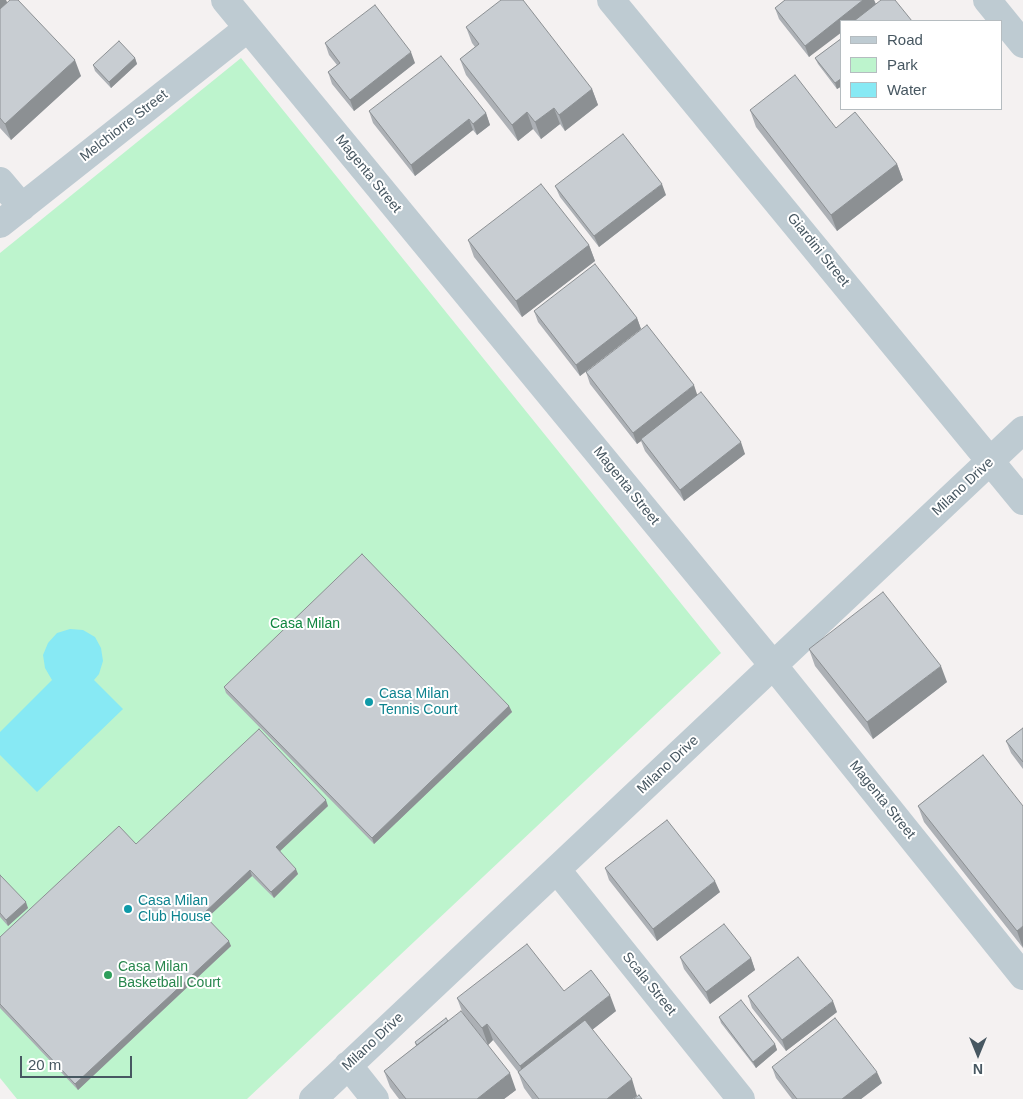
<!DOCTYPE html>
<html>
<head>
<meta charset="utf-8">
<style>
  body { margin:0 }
  #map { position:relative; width:1023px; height:1099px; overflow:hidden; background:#f4f1f1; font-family:Helvetica,sans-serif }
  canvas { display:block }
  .legend { position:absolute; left:840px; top:20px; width:162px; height:90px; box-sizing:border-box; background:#fff; border:1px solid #b5bcc0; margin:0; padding:6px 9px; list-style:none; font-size:15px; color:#475761 }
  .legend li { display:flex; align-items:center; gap:10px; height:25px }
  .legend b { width:25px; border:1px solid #b5bcc0 }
  .north { position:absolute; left:953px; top:1029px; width:50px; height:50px; -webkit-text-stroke:4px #fff; paint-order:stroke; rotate:180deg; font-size:14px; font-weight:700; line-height:20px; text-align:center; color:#475761 }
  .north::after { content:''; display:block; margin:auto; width:18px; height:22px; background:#475761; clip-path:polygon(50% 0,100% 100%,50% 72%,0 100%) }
  .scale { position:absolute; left:20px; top:1056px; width:112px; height:22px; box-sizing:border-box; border:2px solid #475761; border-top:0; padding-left:6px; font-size:15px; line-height:18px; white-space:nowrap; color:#475761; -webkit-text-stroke:4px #fff; paint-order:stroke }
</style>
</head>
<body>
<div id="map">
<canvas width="1023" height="1099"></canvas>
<ul class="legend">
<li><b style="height:6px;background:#becbd2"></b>Road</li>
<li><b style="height:14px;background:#bdf4cd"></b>Park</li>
<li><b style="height:14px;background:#87e9f4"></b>Water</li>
</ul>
<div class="north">N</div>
<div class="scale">20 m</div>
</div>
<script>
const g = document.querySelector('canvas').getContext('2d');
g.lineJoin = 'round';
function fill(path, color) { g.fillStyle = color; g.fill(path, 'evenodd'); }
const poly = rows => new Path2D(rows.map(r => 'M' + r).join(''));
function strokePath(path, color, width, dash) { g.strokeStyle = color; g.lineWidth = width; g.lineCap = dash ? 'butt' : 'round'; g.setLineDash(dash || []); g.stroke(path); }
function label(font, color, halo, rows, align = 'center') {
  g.font = font + ' Helvetica,sans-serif'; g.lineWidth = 4; g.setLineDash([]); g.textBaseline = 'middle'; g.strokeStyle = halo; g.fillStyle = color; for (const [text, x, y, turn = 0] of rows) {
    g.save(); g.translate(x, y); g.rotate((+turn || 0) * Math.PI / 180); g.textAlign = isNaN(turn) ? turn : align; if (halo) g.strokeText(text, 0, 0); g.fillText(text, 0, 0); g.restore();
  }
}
fill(poly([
  [241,58,721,653,247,1099,17,1099,0,1078,0,253]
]), '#bdf4cd');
fill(poly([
  [70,629,83,630,95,637,101,648,103,661,99,674,94,680,123,709,37,792,0,755,0,732,52,680,45,668,43,655,48,643,57,633]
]), '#87e9f4');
strokePath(poly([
  [225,0,773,665,1023,976],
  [611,0,1023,501],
  [987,0,1023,44],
  [0,181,22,207],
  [0,224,248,28],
  [557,870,741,1099],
  [348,1065,375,1099],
  [313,1099,1023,430]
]), '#becbd2', 28);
fill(poly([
  [0,0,6,0,7,3,81,76,11,140,0,128],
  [785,0,874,0,876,4,842,21,809,57,779,19,775,8],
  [466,27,592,89,598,105,565,131,560,124,541,139,533,129,518,141,466,75,460,59,475,47,472,43],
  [842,38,842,86,837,89,818,64,815,58],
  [325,43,415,63,354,111,332,84,328,72,337,65,329,55],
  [135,58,137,64,111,88,95,71,93,65],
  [750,110,836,128,897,164,903,180,837,231,756,127],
  [369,111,486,113,490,125,477,135,473,130,415,176,373,123],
  [555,186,666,195,599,247,560,197],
  [468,240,589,245,595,261,522,317,474,257],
  [534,311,637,318,641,329,580,376,538,322],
  [586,372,698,395,745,454,684,501,645,451,641,441,637,444,590,384],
  [809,649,947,682,873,739,815,666],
  [224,687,509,706,512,712,374,844,226,693],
  [1023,728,1023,769,1011,753,1006,741],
  [983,755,1023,948,924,822,918,806],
  [328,806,280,851,298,874,274,898,252,876,207,918,231,946,78,1090,0,1008,0,937,136,844],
  [605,868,720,892,657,941,609,880],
  [0,875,28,908,8,926,0,917],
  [680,957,751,958,755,970,710,1004,684,969],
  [564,991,616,1011,592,1030,637,1096,633,1099,532,1099,524,1088,518,1072,493,1040,488,1045,463,1014,457,998],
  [748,996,837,1012,786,1051,752,1008],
  [719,1017,775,1044,777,1050,756,1068,721,1023],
  [415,1042,516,1090,504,1099,399,1099,390,1087,384,1071,416,1046],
  [772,1067,882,1083,861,1099,792,1099,776,1078]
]), '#acb0b5');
fill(poly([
  [0,0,6,0,9,7,0,15],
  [863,0,874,0,876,5,855,21,842,21,842,32,809,57,805,46],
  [411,52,415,63,354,111,350,100],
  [135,58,137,64,111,88,109,82],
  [75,60,81,76,11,140,5,124],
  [842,78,842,86,837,89,835,83],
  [592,89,598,105,565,131,559,115],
  [554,108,560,124,541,139,535,122],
  [527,112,533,129,518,141,512,125],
  [486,113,490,125,477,135,473,124],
  [469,119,473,130,415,176,411,165],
  [897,164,903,180,837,231,831,215],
  [662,184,666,195,599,247,594,236],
  [589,245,595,261,522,317,516,301],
  [637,318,641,329,580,376,576,365],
  [694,385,698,397,641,439,641,441,637,444,633,433],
  [741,442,745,454,684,501,680,490],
  [941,666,947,682,873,739,867,722],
  [509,706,512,712,374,844,372,838],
  [326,800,328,806,278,853,276,847],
  [296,869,298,874,274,898,271,892],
  [250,870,252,876,205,920,203,914],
  [715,881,720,892,657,941,653,929],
  [26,902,28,908,8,926,6,920],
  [1023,926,1023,948,1017,931],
  [229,941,231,946,78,1090,75,1084],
  [751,958,755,970,710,1004,706,992],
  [610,995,616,1011,526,1082,520,1066],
  [833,1001,837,1012,786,1051,782,1040],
  [487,1024,493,1040,488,1045,482,1028],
  [775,1044,777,1050,756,1068,753,1062],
  [877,1072,882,1083,861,1099,842,1099],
  [510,1073,516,1090,504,1099,477,1099],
  [632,1079,637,1096,633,1099,607,1099]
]), '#8c9093');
const building = poly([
  [10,0,18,0,75,60,5,124,0,118,0,9,10,0],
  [501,0,523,0,592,89,559,115,554,108,535,122,527,112,512,125,460,59,479,44,466,27,501,0],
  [785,0,863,0,805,46,775,8,785,0],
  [881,0,895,0,912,21,854,21,881,0],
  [375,5,411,52,350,100,328,72,340,63,325,43,375,5],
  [842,38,842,78,835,83,815,58,842,38],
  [119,41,135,58,109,82,93,65,119,41],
  [441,56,486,113,473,124,469,119,411,165,369,111,441,56],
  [795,75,836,128,855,112,897,164,831,215,750,110,795,75],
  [623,134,662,184,594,236,555,186,623,134],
  [541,184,589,245,516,301,468,240,541,184],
  [595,264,637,318,576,365,534,311,595,264],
  [647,325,694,385,633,433,586,372,647,325],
  [701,392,741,442,680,490,641,439,701,392],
  [362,554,509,706,372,838,224,687,362,554],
  [883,592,941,666,867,722,809,649,883,592],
  [1023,728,1023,762,1006,741,1023,728],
  [259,729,326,800,276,847,296,869,271,892,250,870,203,914,229,941,75,1084,0,1004,0,937,119,826,136,844,259,729],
  [983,755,1023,806,1023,926,1017,931,918,806,983,755],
  [667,820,715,881,653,929,605,868,667,820],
  [0,875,26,902,6,920,0,913,0,875],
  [724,924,751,958,706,992,680,957,724,924],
  [527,944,564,991,591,970,610,995,520,1066,487,1024,482,1028,457,998,527,944],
  [798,957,833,1001,782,1040,748,996,798,957],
  [741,1000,775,1044,753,1062,719,1017,741,1000],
  [461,1011,510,1073,477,1099,406,1099,384,1071,461,1011],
  [446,1018,448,1021,417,1045,415,1042,446,1018],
  [835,1018,877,1072,842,1099,797,1099,772,1067,835,1018],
  [585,1020,632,1079,607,1099,539,1099,518,1072,585,1020],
  [639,1095,642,1099,634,1099,639,1095]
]);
fill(building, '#c8cdd2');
strokePath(building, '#8c9093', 1);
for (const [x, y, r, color] of [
  [369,702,5,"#0f9aa8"],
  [128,909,5,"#0f9aa8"],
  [108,975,5,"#2e9e5b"]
]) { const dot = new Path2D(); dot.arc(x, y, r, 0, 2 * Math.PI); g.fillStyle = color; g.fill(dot); strokePath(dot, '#fff', 2); }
label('14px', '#475761', '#fff', [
  ["Melchiorre Street",124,126,-38],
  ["Magenta Street",368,174,51],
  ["Giardini Street",818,250,51],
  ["Magenta Street",626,486,51],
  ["Milano Drive",963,487,-43],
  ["Milano Drive",668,765,-43],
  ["Magenta Street",882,800,51],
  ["Scala Street",649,984,51],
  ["Milano Drive",373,1042,-43]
]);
label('14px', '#0f853e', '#fff', [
  ["Casa Milan",305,624]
]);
label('14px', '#0d838f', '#fff', [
  ["Casa Milan",379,694],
  ["Tennis Court",379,710],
  ["Casa Milan",138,901],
  ["Club House",138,917]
], 'left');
label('14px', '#27864d', '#fff', [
  ["Casa Milan",118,967],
  ["Basketball Court",118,983]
], 'left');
</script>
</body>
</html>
